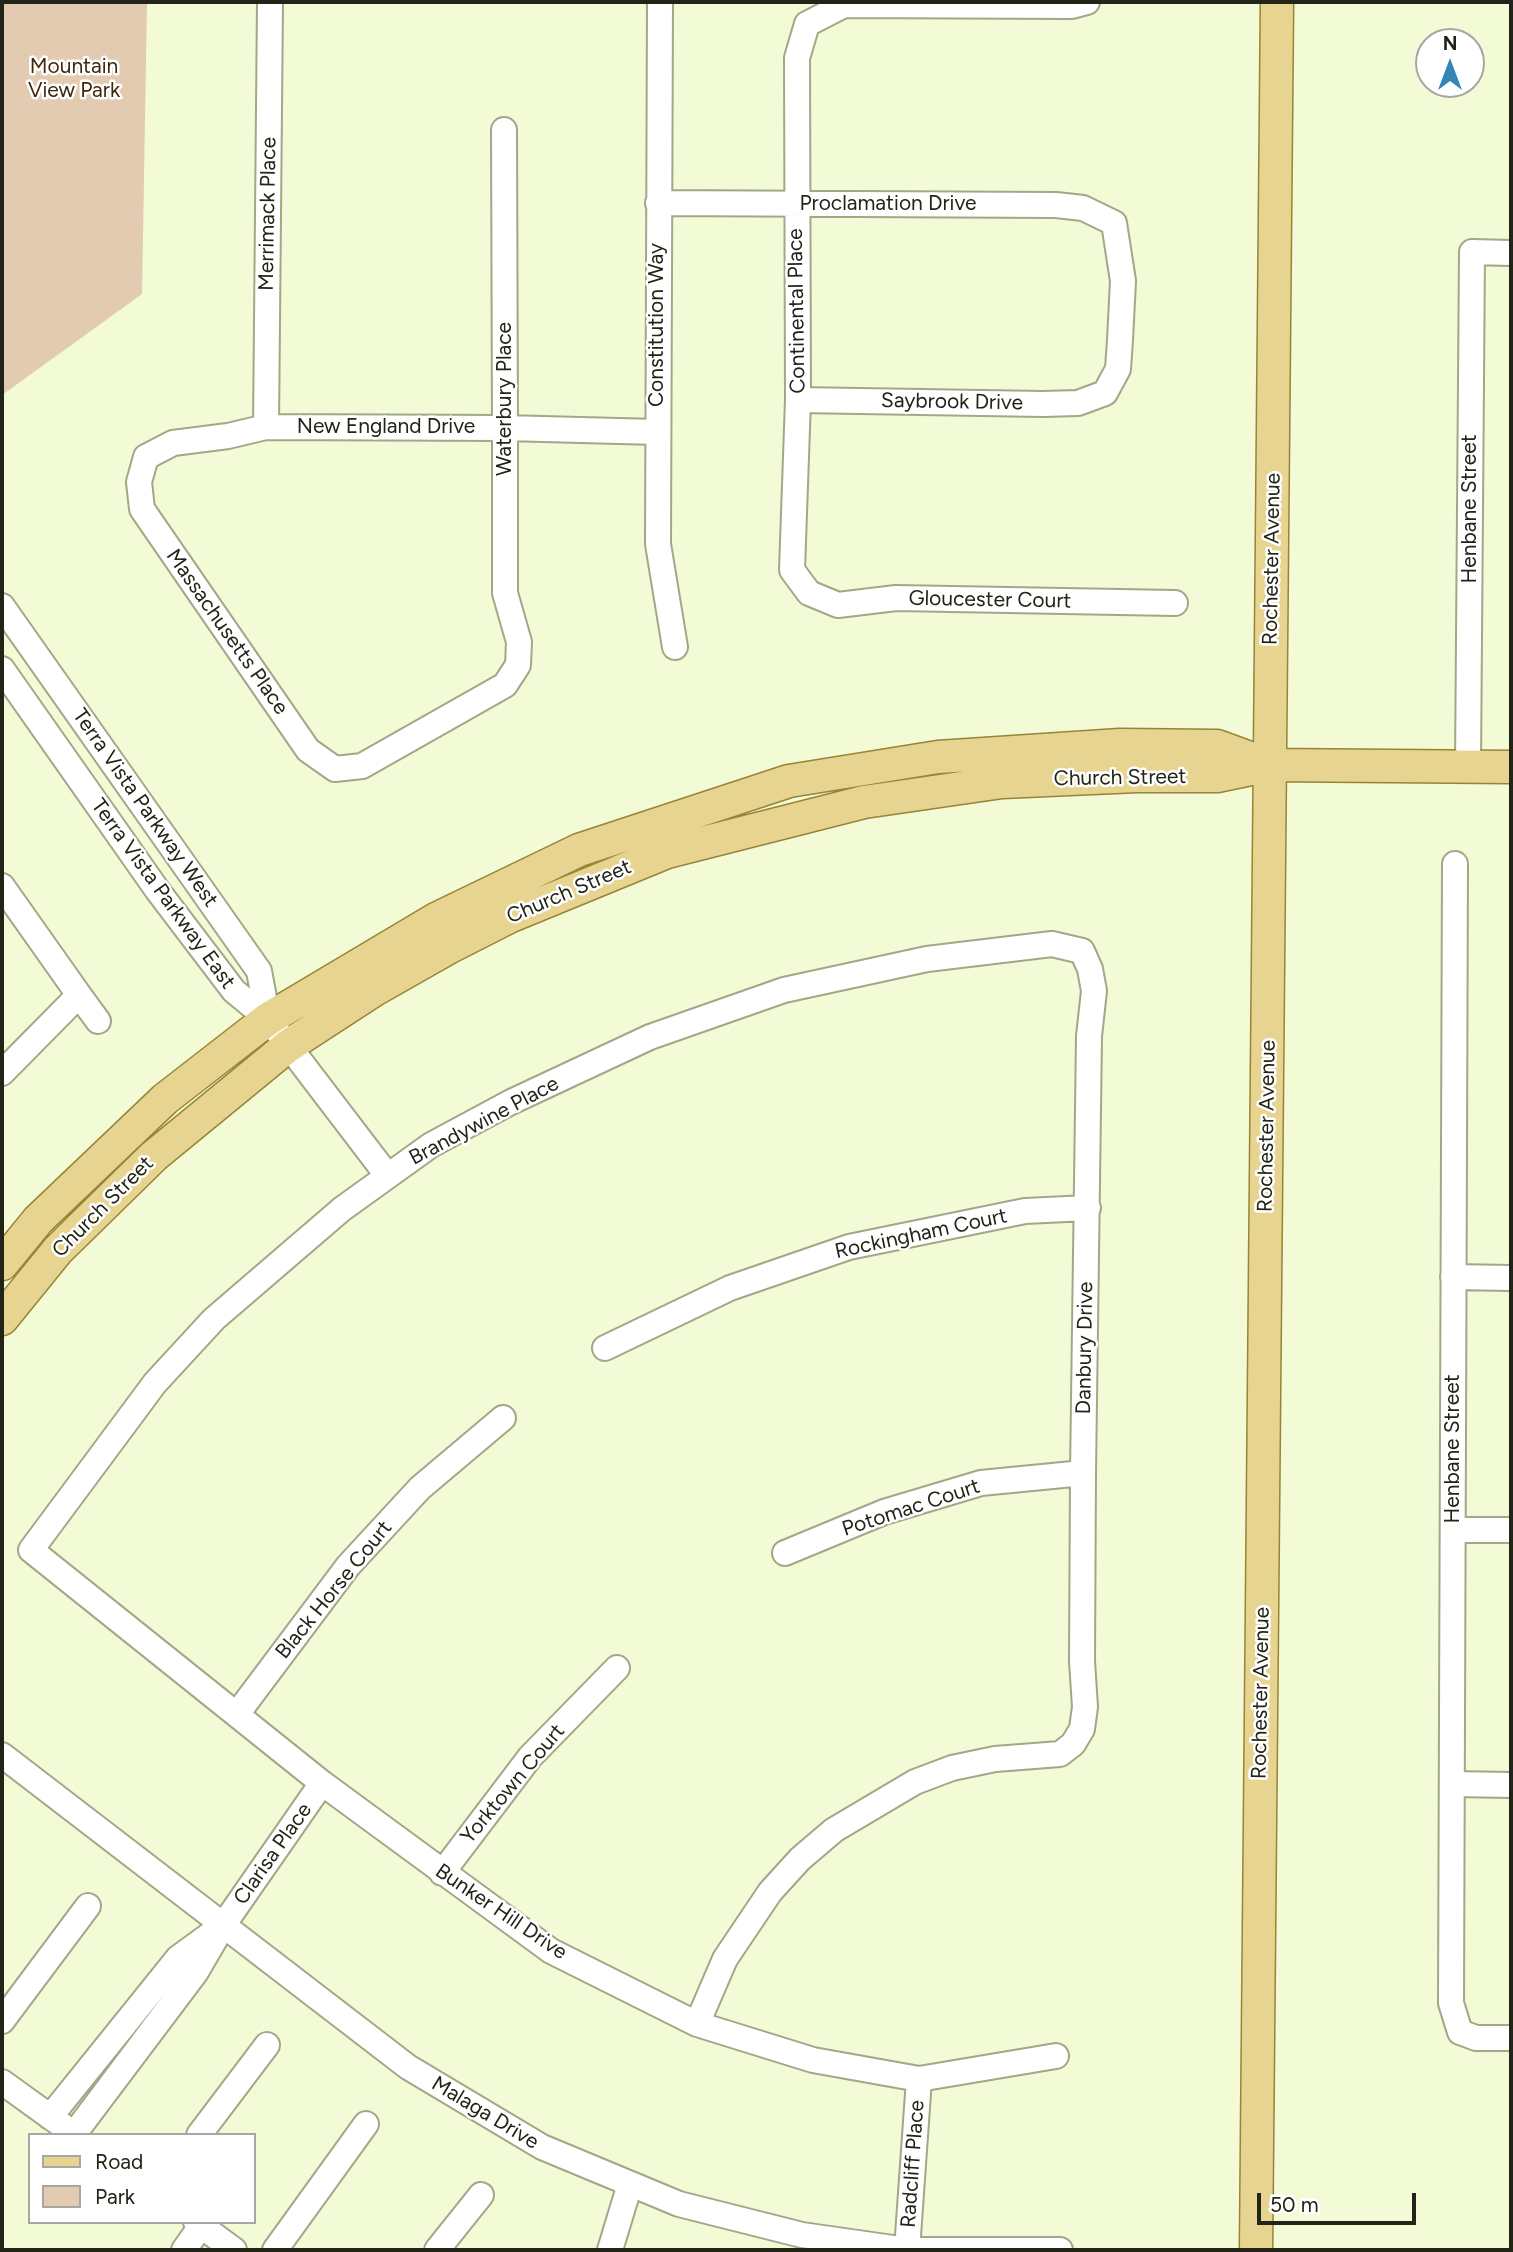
<!DOCTYPE html>
<html>
<head>
<meta charset="utf-8">
<style>
  body { margin:0 }
  #map { position:relative; width:1513px; height:2252px; overflow:hidden; background:#f2fad6; font-family:Figtree,sans-serif }
  canvas { display:block }
  .frame { position:absolute; inset:0; border:4px solid #212417; pointer-events:none }
  .legend { position:absolute; left:28px; top:2133px; width:228px; height:91px; box-sizing:border-box; background:#fff; border:2px solid #a6a7a2; margin:0; padding:9px 12px; list-style:none; font-size:21px; color:#212417 }
  .legend li { display:flex; align-items:center; gap:14px; height:35px }
  .legend b { width:35px; border:2px solid #a6a7a2 }
  .north { position:absolute; left:1415px; top:28px; width:70px; height:70px; box-sizing:border-box; background:#fff; border:2px solid #a6a7a2; border-radius:50%; rotate:0deg; font-size:19px; font-weight:700; line-height:28px; text-align:center; color:#212417 }
  .north::after { content:''; display:block; margin:auto; width:24px; height:32px; background:#3486b7; clip-path:polygon(50% 0,100% 100%,50% 72%,0 100%) }
  .scale { position:absolute; left:1257px; top:2193px; width:159px; height:32px; box-sizing:border-box; border:4px solid #212417; border-top:0; padding-left:9px; font-size:21px; line-height:24px; white-space:nowrap; color:#212417; -webkit-text-stroke:5px #fff; paint-order:stroke }
</style>
</head>
<body>
<div id="map">
<canvas width="1513" height="2252"></canvas>
<div class="frame"></div>
<ul class="legend">
<li><b style="height:9px;background:#e7d491"></b>Road</li>
<li><b style="height:19px;background:#e2cbb1"></b>Park</li>
</ul>
<div class="north">N</div>
<div class="scale">50 m</div>
</div>
<script>
const g = document.querySelector('canvas').getContext('2d');
g.lineJoin = 'round';
function fill(path, color) { g.fillStyle = color; g.fill(path, 'evenodd'); }
const poly = rows => new Path2D(rows.map(r => 'M' + r).join(''));
function strokePath(path, color, width, dash) { g.strokeStyle = color; g.lineWidth = width; g.lineCap = dash ? 'butt' : 'round'; g.setLineDash(dash || []); g.stroke(path); }
function label(font, color, halo, rows, align = 'center') {
  g.font = font + ' Figtree,sans-serif'; g.lineWidth = 5; g.setLineDash([]); g.textBaseline = 'middle'; g.strokeStyle = halo; g.fillStyle = color; for (const [text, x, y, turn = 0] of rows) {
    g.save(); g.translate(x, y); g.rotate((+turn || 0) * Math.PI / 180); g.textAlign = isNaN(turn) ? turn : align; if (halo) g.strokeText(text, 0, 0); g.fillText(text, 0, 0); g.restore();
  }
}
fill(poly([
  [2,2,147,2,142,294,2,395]
]), '#e2cbb1');
const minor = poly([
  [660,2,658,544,675,647],
  [1087,2,1072,6,844,5,807,24,797,58,798,400,792,570,809,593,838,605,896,598,1175,603],
  [504,130,505,428,505,593,519,642,518,665,505,685,362,766,335,769,308,750,142,509,139,482,146,457,173,443,228,436,266,427,505,428,657,432],
  [658,203,1056,205,1083,208,1114,223,1123,281,1120,340,1118,369,1105,393,1078,403,1043,404,798,400],
  [266,427,270,2],
  [2,606,259,971,268,1019],
  [2,669,158,891,234,991,268,1019,387,1175],
  [1468,767,1472,252,1511,253],
  [1455,864,1451,2003,1460,2032,1476,2038,1511,2038],
  [2,886,79,995,2,1073],
  [79,995,98,1021],
  [1453,1277,1511,1278],
  [605,1348,730,1288,849,1247,1025,1211,1088,1208],
  [1453,1530,1511,1530],
  [785,1553,884,1512,981,1483,1083,1473],
  [237,1714,348,1566,420,1488,503,1418],
  [2,1755,408,2067,542,2147,679,2204,802,2235,907,2250,1060,2250],
  [1452,1784,1511,1785],
  [442,1873,530,1757,617,1668],
  [2,2021,88,1906],
  [697,2024,725,1959,770,1892,800,1859,834,1830,915,1782,952,1768,995,1759,1060,1754,1073,1744,1082,1729,1085,1707,1082,1661,1083,1473,1089,1036,1094,991,1090,969,1082,951,1052,944,927,959,784,990,650,1037,511,1102,431,1145,342,1209,214,1319,155,1383,31,1550,322,1783,551,1951,697,2024,813,2060,919,2079,1056,2056],
  [2,2082,63,2126],
  [50,2117,178,1958,215,1931],
  [74,2134,196,1972,224,1924,322,1783],
  [199,2135,267,2045],
  [196,2222,234,2250],
  [184,2250,201,2226],
  [275,2250,366,2124],
  [437,2250,481,2195],
  [610,2250,630,2184],
  [907,2250,919,2079]
]);
const major = poly([
  [2,1264,38,1220,165,1099,268,1019,436,919,579,850,789,781,938,757,1120,745,1217,746,1269,765],
  [2,1319,58,1250,154,1156,288,1046,374,990,448,948,511,916,667,852,864,802,1002,782,1137,776,1217,776,1270,765,1511,767],
  [1256,2250,1277,2]
]);
strokePath(minor, '#a1a887', 28);
strokePath(major, '#978436', 35);
strokePath(minor, '#fff', 24);
strokePath(major, '#e7d491', 32);
label('21px', '#40280a', '#fff', [
  ["Mountain",74,67],
  ["View Park",74,91]
]);
label('21px', '#212417', '#fff', [
  ["Proclamation Drive",888,204],
  ["Merrimack Place",268,214,-89],
  ["Continental Place",797,311,-91],
  ["Constitution Way",657,325,-90],
  ["Waterbury Place",505,399,-90],
  ["Saybrook Drive",952,402,1],
  ["New England Drive",386,427],
  ["Henbane Street",1470,509,-90],
  ["Rochester Avenue",1272,559,-89],
  ["Gloucester Court",990,600,1],
  ["Massachusetts Place",227,632,55],
  ["Church Street",1120,778,-1],
  ["Terra Vista Parkway West",145,808,55],
  ["Church Street",569,892,-23],
  ["Terra Vista Parkway East",163,894,54],
  ["Brandywine Place",484,1121,-28],
  ["Rochester Avenue",1267,1126,-89],
  ["Church Street",103,1207,-45],
  ["Rockingham Court",921,1234,-12],
  ["Danbury Drive",1085,1348,-89],
  ["Henbane Street",1453,1449,-90],
  ["Potomac Court",911,1508,-18],
  ["Black Horse Court",334,1590,-51],
  ["Rochester Avenue",1261,1693,-89],
  ["Yorktown Court",513,1784,-50],
  ["Clarisa Place",273,1854,-55],
  ["Bunker Hill Drive",501,1912,34],
  ["Malaga Drive",485,2113,31],
  ["Radcliff Place",913,2164,-86]
]);
</script>
</body>
</html>
